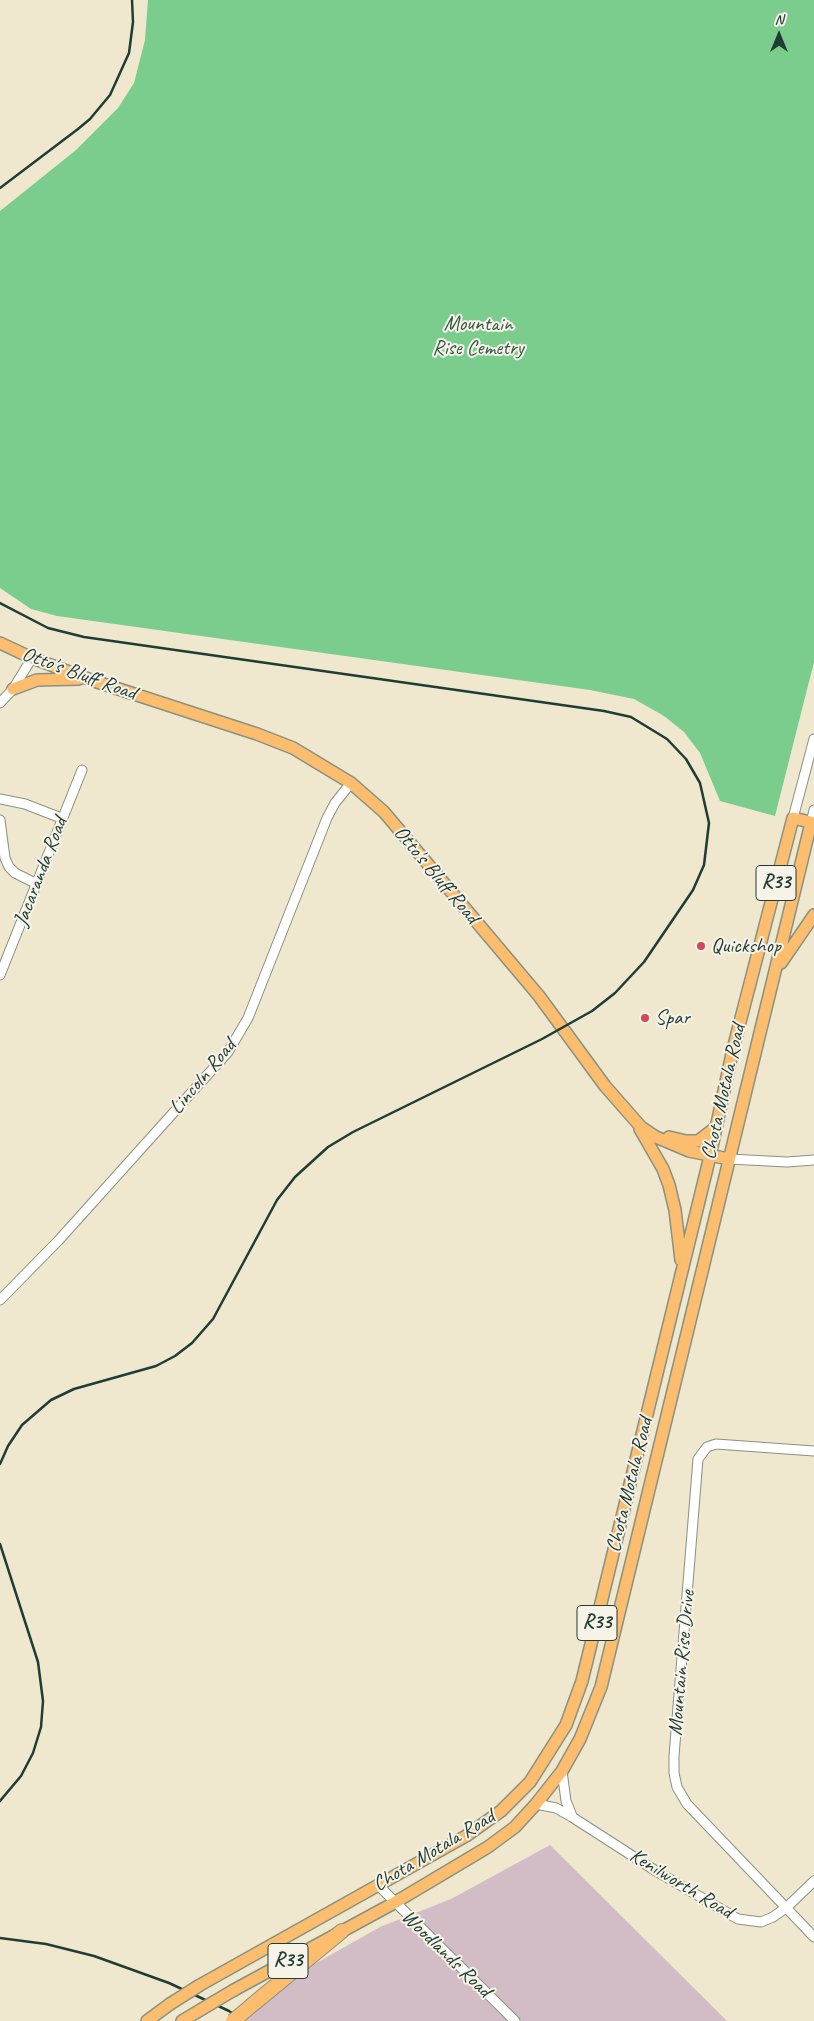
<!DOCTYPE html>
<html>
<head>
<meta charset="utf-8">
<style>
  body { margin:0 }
  #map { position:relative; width:814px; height:2021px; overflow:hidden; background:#efe8cf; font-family:Caveat,sans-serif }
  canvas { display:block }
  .north { position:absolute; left:754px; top:10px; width:50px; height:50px; -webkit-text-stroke:4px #f7f3e8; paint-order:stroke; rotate:0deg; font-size:14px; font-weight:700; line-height:20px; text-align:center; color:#1f3d34 }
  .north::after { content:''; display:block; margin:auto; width:18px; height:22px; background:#1f3d34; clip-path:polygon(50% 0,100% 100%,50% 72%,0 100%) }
</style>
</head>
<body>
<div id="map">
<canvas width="814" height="2021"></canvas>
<div class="north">N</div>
</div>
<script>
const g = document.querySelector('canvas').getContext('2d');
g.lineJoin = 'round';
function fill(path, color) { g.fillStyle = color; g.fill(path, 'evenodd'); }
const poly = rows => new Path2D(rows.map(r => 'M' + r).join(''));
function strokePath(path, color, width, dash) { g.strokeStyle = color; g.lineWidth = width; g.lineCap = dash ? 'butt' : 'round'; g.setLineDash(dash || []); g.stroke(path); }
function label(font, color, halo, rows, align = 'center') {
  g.font = font + ' Caveat,sans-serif'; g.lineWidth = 4; g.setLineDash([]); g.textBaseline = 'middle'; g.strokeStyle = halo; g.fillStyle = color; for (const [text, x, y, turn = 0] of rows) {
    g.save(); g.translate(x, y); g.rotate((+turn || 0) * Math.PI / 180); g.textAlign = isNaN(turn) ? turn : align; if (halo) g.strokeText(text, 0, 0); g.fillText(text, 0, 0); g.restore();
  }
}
fill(poly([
  [550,1845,727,2021,245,2021,302,1971,380,1927,451,1899]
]), '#d2bdc6');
fill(poly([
  [148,0,814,0,814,662,775,816,720,801,700,753,684,732,664,716,634,699,590,690,57,616,31,609,0,588,0,211,76,150,118,108,134,83,145,40]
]), '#7bcd8e');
const minor = poly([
  [0,703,13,689,32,658],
  [0,799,25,804,61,818],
  [793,818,814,739],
  [0,820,5,858,9,867,15,873,37,884],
  [811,823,814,810],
  [0,975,82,770],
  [729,1159,787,1162,814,1160],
  [0,1300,58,1241,228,1052,248,1018,327,818,335,803,351,783],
  [814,1451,716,1444,707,1447,698,1459,674,1756,674,1773,677,1787,687,1804,814,1937],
  [562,1771,566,1801,572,1816],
  [536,1804,556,1808,572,1817,656,1871,738,1919,761,1922,773,1917,787,1907,814,1881],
  [379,1886,515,2021]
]);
const major = poly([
  [0,643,32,658,91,680,257,734,293,748,351,783,384,812,539,996,605,1086,641,1127,656,1137,689,1151,729,1159],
  [13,689,37,680,79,679],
  [781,963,814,915],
  [640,1129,663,1169,669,1185,675,1210,681,1260],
  [669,1137,686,1141,698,1141,715,1128],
  [200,1985,466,1836,501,1811,530,1782,566,1725,582,1681,710,1156,733,1049,793,818,814,823],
  [234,1990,394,1903,488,1847,515,1827,536,1804,562,1771,580,1739,601,1687,811,823],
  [147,2021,170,2004],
  [182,2021,202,2009]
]);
const highway = poly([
  [252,2005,342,1931]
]);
strokePath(minor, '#879282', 11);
strokePath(major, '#879282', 14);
strokePath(highway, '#879282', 16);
strokePath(minor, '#fff', 9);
strokePath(major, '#fcbd6f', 11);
strokePath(highway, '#fcbd6f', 14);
strokePath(poly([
  [0,188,78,129,90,119,110,95,129,53,133,22,132,0],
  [0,603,48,628,84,637,604,711,631,717,667,739,686,759,700,783,709,823,704,865,693,890,644,962,615,993,592,1011,542,1039,353,1132,328,1147,295,1177,277,1200,213,1319,192,1343,175,1356,156,1366,74,1389,51,1400,22,1425,8,1446,0,1464],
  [0,1544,38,1662,43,1701,41,1727,33,1753,21,1776,0,1801],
  [0,1938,46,1944,94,1956,169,1983,229,2011,244,2021]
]), '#1f3d34', 2.5);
const majorBridge = poly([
  [170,2004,200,1985],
  [202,2009,234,1990]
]);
const highwayBridge = poly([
  [233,2021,252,2005]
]);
strokePath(majorBridge, '#879282', 14, []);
strokePath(highwayBridge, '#879282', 16, []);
strokePath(majorBridge, '#fcbd6f', 11);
strokePath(highwayBridge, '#fcbd6f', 14);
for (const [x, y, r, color] of [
  [701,946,5,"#d1495b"],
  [645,1018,5,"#d1495b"]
]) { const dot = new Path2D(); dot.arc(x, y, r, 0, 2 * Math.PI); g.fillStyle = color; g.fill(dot); strokePath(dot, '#f7f3e8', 2); }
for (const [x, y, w] of [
  [776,883,40],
  [597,1623,40],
  [288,1961,40]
]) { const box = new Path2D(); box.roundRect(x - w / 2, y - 17.5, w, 35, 4); g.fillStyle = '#f7f3e8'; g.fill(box); strokePath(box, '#1f3d34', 1); }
label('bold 20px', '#1f3d34', null, [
  ["R33",776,883],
  ["R33",597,1623],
  ["R33",288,1961]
]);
label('21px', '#315a46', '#f7f3e8', [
  ["Mountain",478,324],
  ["Rise Cemetry",478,348]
]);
label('21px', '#1f3d34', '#f7f3e8', [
  ["Otto's Bluff Road",79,674,20],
  ["Jacaranda Road",41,872,-69],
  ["Otto's Bluff Road",436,875,50],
  ["Lincoln Road",203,1077,-50],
  ["Chota Motala Road",724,1092,-77],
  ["Chota Motala Road",630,1485,-76],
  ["Mountain Rise Drive",682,1663,-85],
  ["Chota Motala Road",434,1851,-31],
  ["Kenilworth Road",681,1884,31],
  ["Woodlands Road",446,1954,44]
]);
label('21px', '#1f3d34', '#f7f3e8', [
  ["Quickshop",711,946],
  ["Spar",655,1018]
], 'left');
</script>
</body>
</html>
